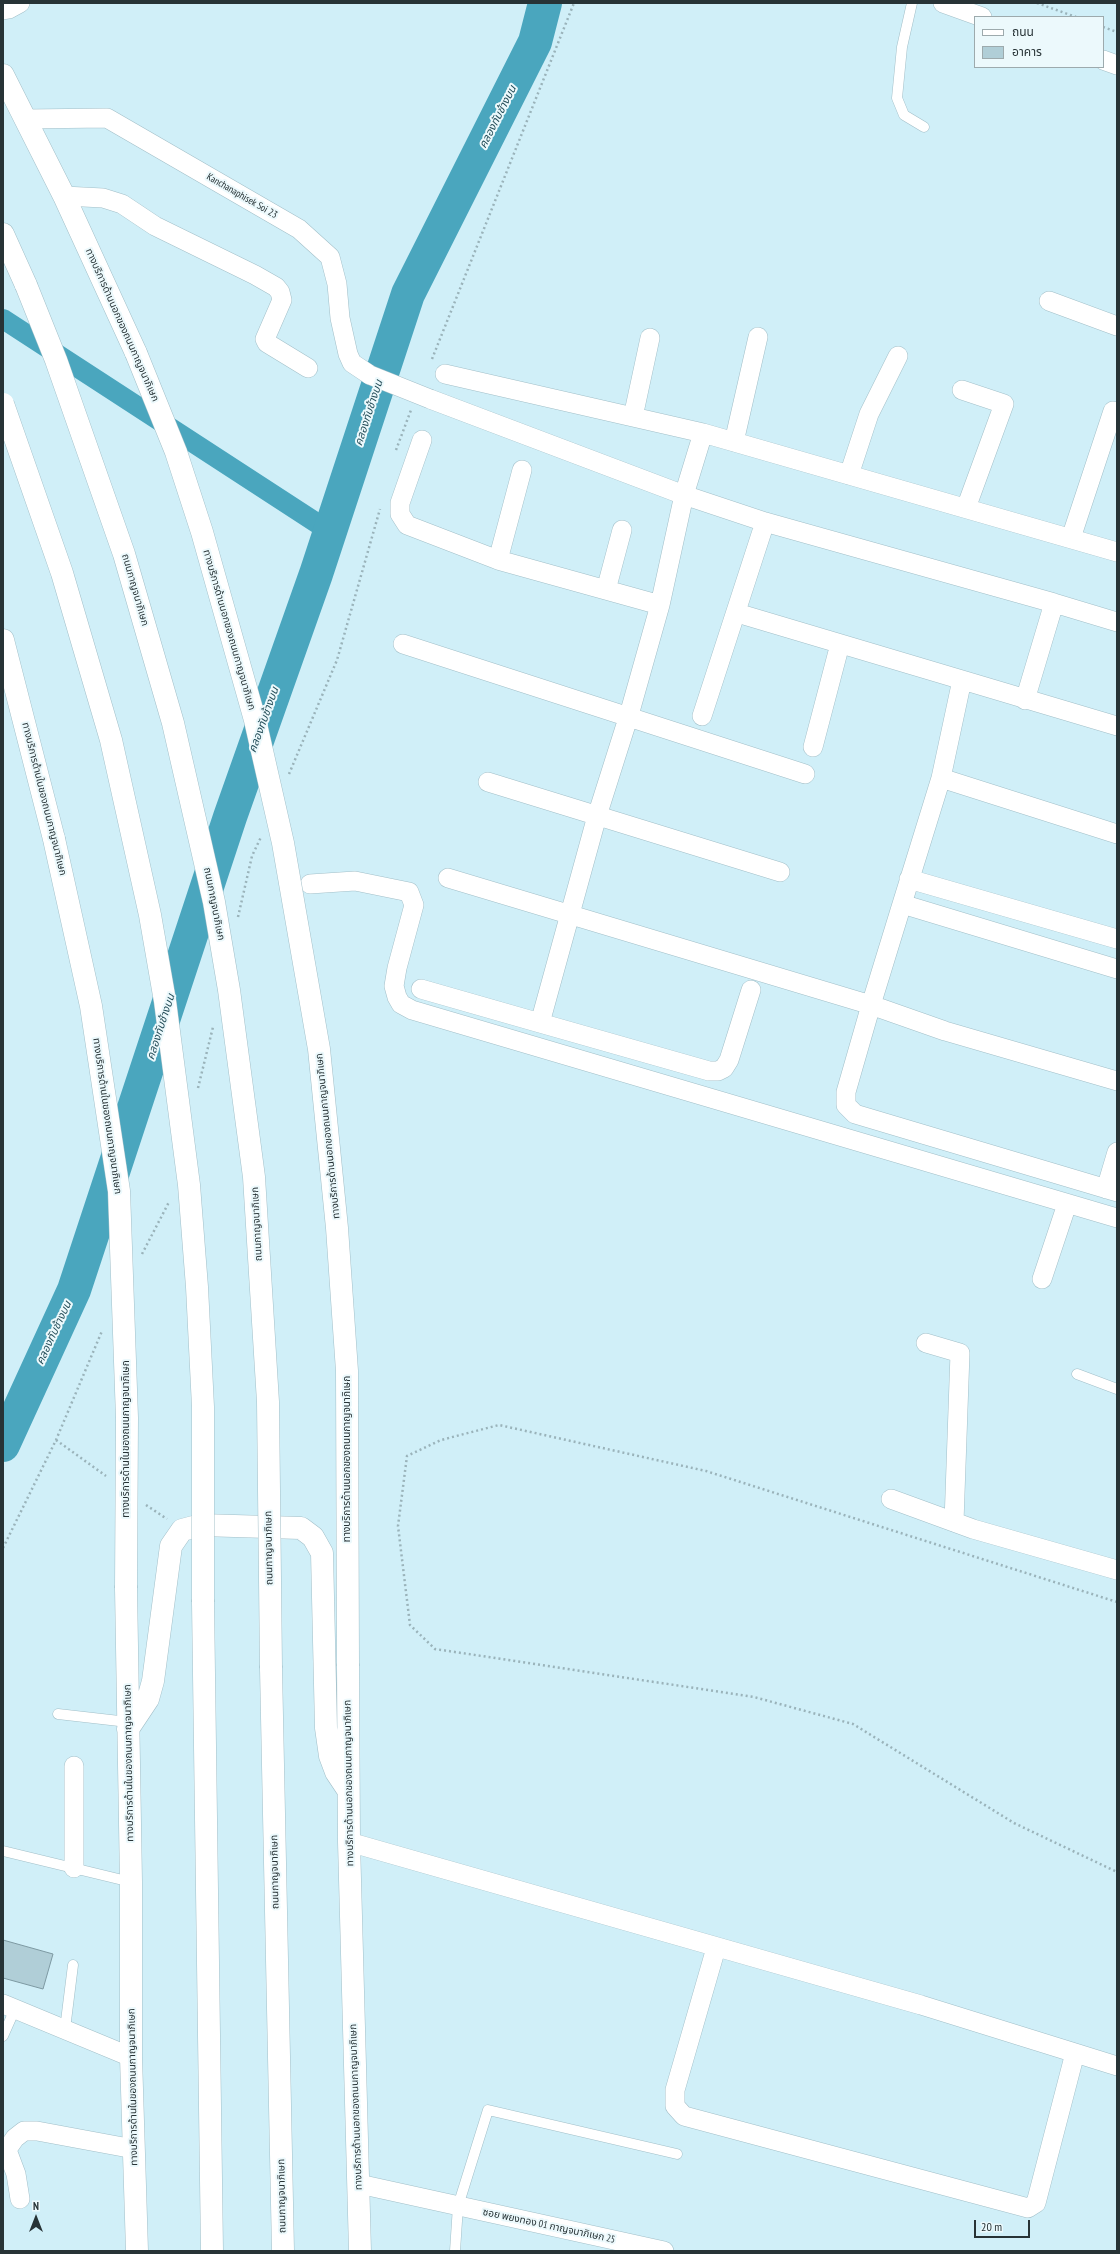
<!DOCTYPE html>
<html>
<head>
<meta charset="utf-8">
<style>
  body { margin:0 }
  #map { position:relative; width:1120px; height:2254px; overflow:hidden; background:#d0eff8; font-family:"PT Sans Narrow","Noto Sans Thai",sans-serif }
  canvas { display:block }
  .frame { position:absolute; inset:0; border:4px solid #273336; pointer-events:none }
  .legend { position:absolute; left:974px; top:16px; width:130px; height:52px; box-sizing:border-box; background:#ecf9fc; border:1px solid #9daaad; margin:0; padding:5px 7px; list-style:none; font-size:12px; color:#273336 }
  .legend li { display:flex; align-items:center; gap:8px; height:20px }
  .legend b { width:20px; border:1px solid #9daaad }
  .north { position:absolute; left:16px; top:2198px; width:40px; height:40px; -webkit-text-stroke:3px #ecf9fc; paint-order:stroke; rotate:0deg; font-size:11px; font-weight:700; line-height:16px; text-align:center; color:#273336 }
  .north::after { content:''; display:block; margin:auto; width:14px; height:18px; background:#273336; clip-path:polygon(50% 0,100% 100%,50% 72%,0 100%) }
  .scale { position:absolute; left:974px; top:2220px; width:56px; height:18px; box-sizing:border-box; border:2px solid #273336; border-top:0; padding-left:5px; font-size:12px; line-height:14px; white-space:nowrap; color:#273336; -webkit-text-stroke:3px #ecf9fc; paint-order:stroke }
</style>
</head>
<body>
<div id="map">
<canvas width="1120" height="2254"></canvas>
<div class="frame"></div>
<ul class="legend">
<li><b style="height:5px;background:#fff"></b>ถนน</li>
<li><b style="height:11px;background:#b0ced7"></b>อาคาร</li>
</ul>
<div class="north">N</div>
<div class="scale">20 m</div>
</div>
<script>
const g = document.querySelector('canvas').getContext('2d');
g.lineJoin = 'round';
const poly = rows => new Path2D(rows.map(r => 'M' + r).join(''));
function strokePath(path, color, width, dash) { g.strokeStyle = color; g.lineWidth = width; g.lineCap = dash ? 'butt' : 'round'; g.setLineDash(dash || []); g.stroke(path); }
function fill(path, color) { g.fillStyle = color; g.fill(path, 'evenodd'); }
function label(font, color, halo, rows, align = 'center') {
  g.font = font + ' "PT Sans Narrow","Noto Sans Thai",sans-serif'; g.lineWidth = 4; g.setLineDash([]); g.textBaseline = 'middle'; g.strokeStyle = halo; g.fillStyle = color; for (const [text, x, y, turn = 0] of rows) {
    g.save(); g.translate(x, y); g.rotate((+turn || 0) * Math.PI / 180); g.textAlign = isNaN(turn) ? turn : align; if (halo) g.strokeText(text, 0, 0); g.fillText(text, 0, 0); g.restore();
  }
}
strokePath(poly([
  [3,319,329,531]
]), '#4aa6be', 20);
strokePath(poly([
  [3,1445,74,1290,230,817,316,574,408,294,535,42,545,3]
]), '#4aa6be', 34);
const building = poly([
  [3,1940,53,1954,43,1989,3,1978,3,1940]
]);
fill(building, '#b0ced7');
strokePath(building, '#7d99a2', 1);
const service = poly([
  [912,3,902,47,897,98,904,115,924,127],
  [1077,1374,1117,1389],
  [58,1714,128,1722],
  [3,1851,131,1882],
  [65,2029,73,1965],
  [3,2036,15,2009],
  [455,2251,458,2206,488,2110,677,2154]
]);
const minor = poly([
  [943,3,982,17],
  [3,10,9,9,20,3],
  [1103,60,1117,65],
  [26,119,107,118,299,229,330,257,337,284,340,318,348,354,352,363,370,375],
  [64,196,103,198,122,204,155,226,255,275,276,287,280,292,282,300,265,339,267,343,308,368],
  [1049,301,1117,326],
  [445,374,703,433,1117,552],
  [962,390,1004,404,966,508],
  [430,399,684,495,765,522,1054,603,1025,700],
  [633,417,650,338],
  [422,440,400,503,400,514,407,525,498,560,660,605],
  [734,442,758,337],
  [849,475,869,414,898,356],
  [1071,538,1113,411],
  [498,560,522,470],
  [606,590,622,530],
  [1054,603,1117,622],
  [737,613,1117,726],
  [403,644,805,774],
  [702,716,765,522],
  [813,747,840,644],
  [941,778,1117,834],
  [488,782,780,872],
  [448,878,871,1005,902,904,1117,969],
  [909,879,1117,939],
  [310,884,355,881,409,892,414,905,397,968,394,986,397,997,401,1004,412,1010,1117,1218],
  [902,904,941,778,962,680],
  [421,989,540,1023,597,816,629,715,660,605,684,495,703,433],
  [540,1023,709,1071,718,1071,724,1068,729,1060,751,990],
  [1117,1081,945,1031,871,1005,846,1092,846,1105,855,1114,1117,1192],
  [1106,1189,1117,1152],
  [1042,1279,1067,1204],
  [926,1343,960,1353,954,1522],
  [891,1499,973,1529,1117,1570],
  [74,1766,74,1868],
  [349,1842,921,2005,1117,2066],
  [716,1948,675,2090,675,2106,684,2116,1028,2208,1036,2203,1075,2053],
  [3,2004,131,2057],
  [7,2150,16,2174,20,2199],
  [3,2155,15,2138,24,2131,37,2131,134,2149],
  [359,2184,664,2251]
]);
const secondary = poly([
  [3,75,64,196,136,353],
  [3,640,54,839],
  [126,1588,131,1882,131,2057,137,2251],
  [348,1666,349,1842,360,2251],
  [128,1729,148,1699,153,1681,171,1546,182,1530,201,1525,301,1528,313,1537,322,1553,326,1728,330,1756,336,1772,348,1790]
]);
const motorway = poly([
  [3,234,26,285],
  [203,1602,212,2251],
  [271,1668,283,2251]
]);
strokePath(service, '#a2bfc8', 11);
strokePath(minor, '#a2bfc8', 20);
strokePath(secondary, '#a2bfc8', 23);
strokePath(motorway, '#a2bfc8', 23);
strokePath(poly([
  [1037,3,1076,17],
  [1103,27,1117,32],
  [432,359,574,3],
  [396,450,411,410],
  [289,774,337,660,380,509],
  [238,917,252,856,261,837],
  [198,1088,213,1027],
  [142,1254,169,1202],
  [56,1440,106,1476],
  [146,1505,167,1519],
  [3,1548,56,1440,102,1331],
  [1117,1602,706,1471,499,1425,441,1440,407,1456,398,1526,410,1625,435,1649,754,1697,853,1724,1014,1823,1117,1872]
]), '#9ab3ba', 2.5, [2, 3]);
strokePath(service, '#fff', 10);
strokePath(minor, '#fff', 19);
strokePath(secondary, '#fff', 22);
strokePath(motorway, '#fff', 22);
const minorBridge = poly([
  [370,375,430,399]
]);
const secondaryBridge = poly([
  [136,353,176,452,202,532,255,720,283,843,319,1049,337,1228,347,1371,348,1666],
  [54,839,91,1006,119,1191,127,1418,126,1588]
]);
const motorwayBridge = poly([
  [26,285,56,360,124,554,173,723,214,902,229,990,254,1177,268,1402,271,1668],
  [3,404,62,573,111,740,150,915,165,1001,189,1185,197,1287,203,1407,203,1602]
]);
strokePath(minorBridge, '#a2bfc8', 20, []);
strokePath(secondaryBridge, '#a2bfc8', 23, []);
strokePath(motorwayBridge, '#a2bfc8', 23, []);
strokePath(minorBridge, '#fff', 19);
strokePath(secondaryBridge, '#fff', 22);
strokePath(motorwayBridge, '#fff', 22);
label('10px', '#273336', '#ecf9fc', [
  ["Kanchanaphisek Soi 23",242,196,30],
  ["ทางบริการด้านนอกของถนนกาญจนาภิเษก",122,325,66],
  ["ถนนกาญจนาภิเษก",135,590,74],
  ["ทางบริการด้านนอกของถนนกาญจนาภิเษก",229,630,74],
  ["ทางบริการด้านในของถนนกาญจนาภิเษก",44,799,76],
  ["ถนนกาญจนาภิเษก",214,904,79],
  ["ทางบริการด้านในของถนนกาญจนาภิเษก",107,1116,82],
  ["ทางบริการด้านนอกของถนนกาญจนาภิเษก",328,1136,-96],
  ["ถนนกาญจนาภิเษก",257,1224,-93],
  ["ทางบริการด้านในของถนนกาญจนาภิเษก",126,1439,-90],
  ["ทางบริการด้านนอกของถนนกาญจนาภิเษก",347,1459,-90],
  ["ถนนกาญจนาภิเษก",269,1548,-91],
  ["ทางบริการด้านในของถนนกาญจนาภิเษก",129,1763,-91],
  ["ทางบริการด้านนอกของถนนกาญจนาภิเษก",349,1783,-91],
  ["ถนนกาญจนาภิเษก",275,1872,-91],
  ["ทางบริการด้านในของถนนกาญจนาภิเษก",133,2087,-91],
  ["ทางบริการด้านนอกของถนนกาญจนาภิเษก",356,2107,-92],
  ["ถนนกาญจนาภิเษก",282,2196,-91],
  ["ซอย พยงทอง 01 กาญจนาภิเษก 25",549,2226,12]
]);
label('italic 11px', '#244d58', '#ecf9fc', [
  ["คลองทับช้างบน",498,117,-63],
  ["คลองทับช้างบน",369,413,-72],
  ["คลองทับช้างบน",264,720,-70],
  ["คลองทับช้างบน",161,1027,-72],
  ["คลองทับช้างบน",54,1333,-65]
]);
</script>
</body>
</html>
